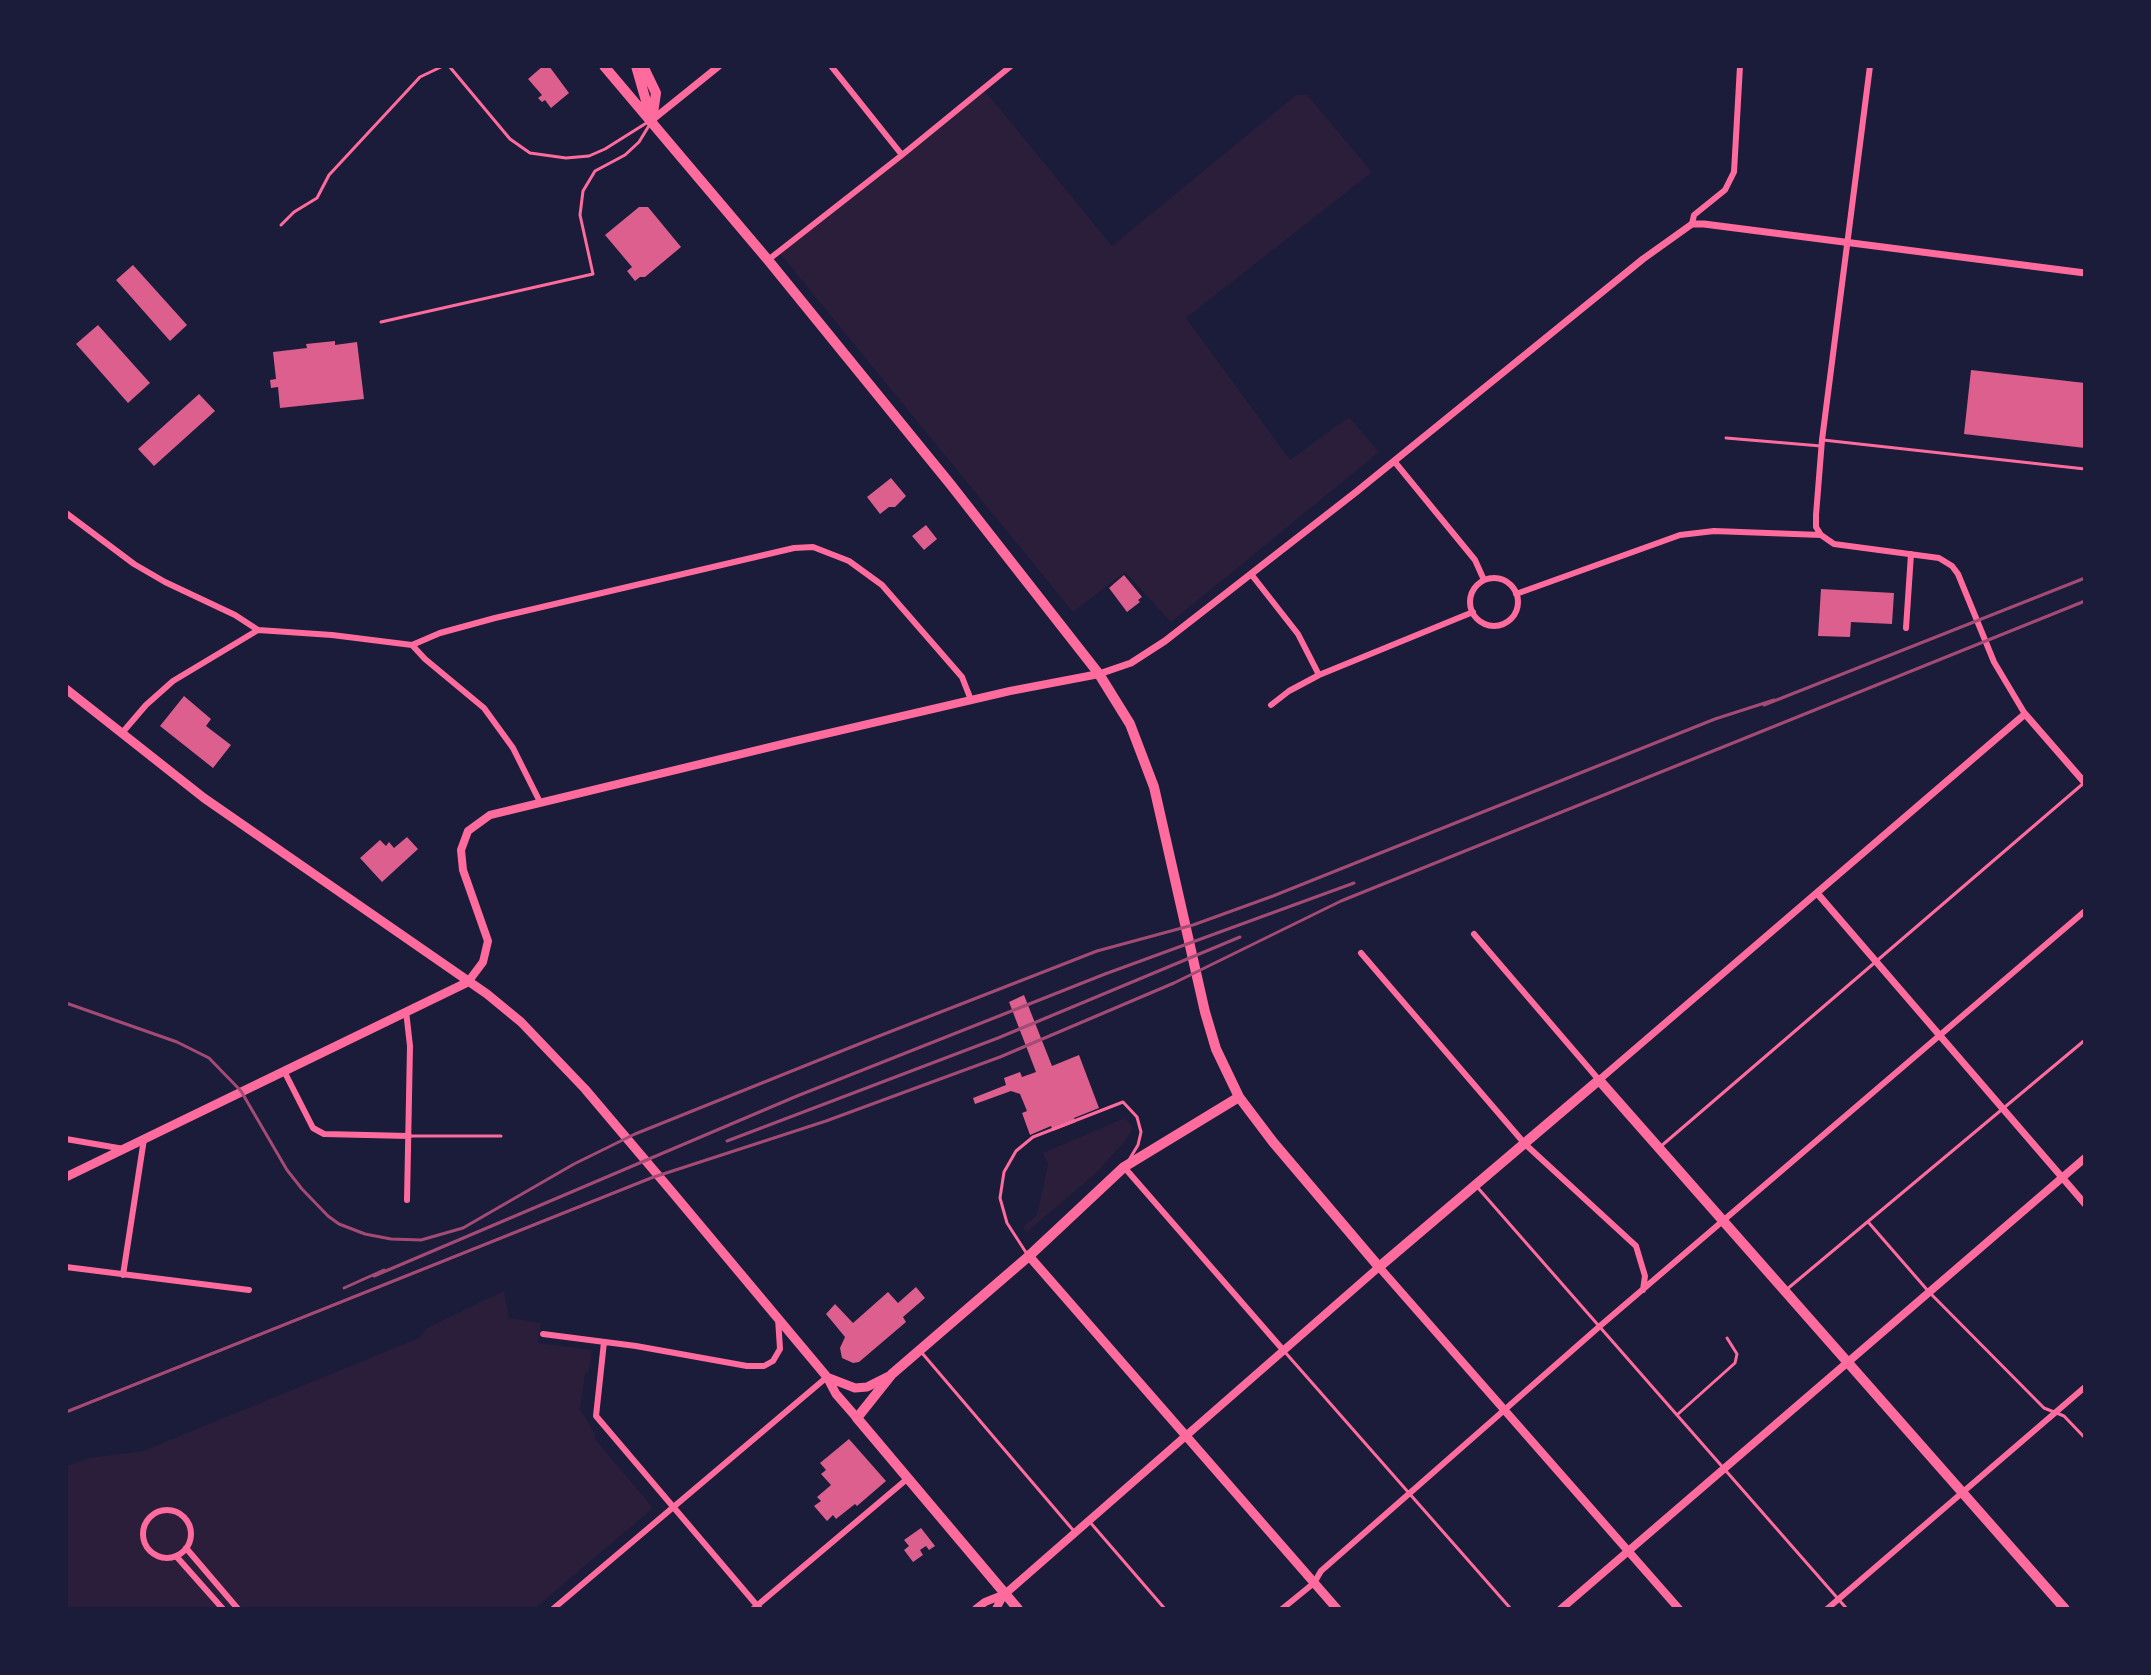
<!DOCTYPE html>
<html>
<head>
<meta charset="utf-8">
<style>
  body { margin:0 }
  #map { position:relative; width:2151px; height:1675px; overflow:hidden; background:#1b1b3a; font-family:"Varela Round",sans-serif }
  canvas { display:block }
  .frame { position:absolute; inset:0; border:68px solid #1b1b3a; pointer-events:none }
</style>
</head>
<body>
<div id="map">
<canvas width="2151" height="1675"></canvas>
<div class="frame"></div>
</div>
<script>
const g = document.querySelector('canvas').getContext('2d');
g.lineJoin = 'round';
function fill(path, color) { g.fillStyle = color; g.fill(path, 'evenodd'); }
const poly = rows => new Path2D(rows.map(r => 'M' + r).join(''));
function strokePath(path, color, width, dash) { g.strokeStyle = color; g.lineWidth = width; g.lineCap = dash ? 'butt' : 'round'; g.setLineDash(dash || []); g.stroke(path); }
fill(poly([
  [982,90,991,98,1112,246,1296,95,1307,95,1372,172,1186,318,1290,460,1349,417,1379,452,1171,622,1125,572,1073,612,778,251],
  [1125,1118,1133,1128,1125,1141,1096,1173,1027,1232,1023,1227,1037,1215,1048,1164,1043,1153],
  [504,1291,509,1318,541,1323,538,1343,592,1350,589,1371,585,1374,580,1409,595,1434,595,1439,653,1508,534,1609,66,1609,66,1466,89,1458,143,1451,419,1338,427,1328]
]), '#2a1e3b');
fill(poly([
  [543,66,549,66,569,93,551,108,545,100,542,102,538,98,542,95,528,79],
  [639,207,648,207,681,247,645,277,640,277,635,281,627,271,632,267,605,235],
  [133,265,187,325,170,341,116,280],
  [98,325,150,383,128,403,76,344],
  [335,341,335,345,357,342,364,399,280,408,278,387,271,388,270,380,276,379,273,352,307,348,306,344],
  [1971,370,2085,383,2085,448,1964,434],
  [199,394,215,411,154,466,138,449],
  [891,478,906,496,895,507,889,507,880,514,867,497],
  [926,525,937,539,924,550,912,536],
  [1124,575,1142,597,1138,600,1140,602,1127,612,1109,588],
  [1821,589,1894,593,1892,624,1851,622,1850,637,1818,636],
  [184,696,211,719,206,726,231,745,213,768,160,726],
  [407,837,418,849,382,882,360,858,380,840,386,846,389,842,394,848],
  [1024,995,1052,1066,1079,1055,1099,1108,1074,1118,1076,1122,1053,1131,1051,1126,1030,1135,1022,1113,1027,1111,1020,1094,1011,1091,975,1104,973,1098,1006,1085,1004,1078,1020,1072,1022,1077,1036,1072,1009,1002],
  [916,1287,925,1298,903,1317,906,1322,859,1362,853,1363,842,1358,840,1348,845,1337,826,1314,835,1304,853,1323,888,1292,898,1303],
  [849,1439,886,1481,857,1506,855,1504,836,1519,833,1515,827,1521,814,1506,821,1501,817,1497,831,1485,821,1474,826,1470,820,1463],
  [921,1528,935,1546,929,1550,926,1546,920,1550,923,1555,913,1562,904,1550,909,1546,904,1540]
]), '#dd5f8e');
strokePath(poly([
  [449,66,510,139,530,153,566,158,589,156,605,149,648,122],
  [281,225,294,212,317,198,329,175,420,77,443,66],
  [381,322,593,274,580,215,583,191,595,171,625,155,639,142,650,124],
  [1726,438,1821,446],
  [1823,440,2085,469],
  [409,1136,501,1136],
  [1660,1147,2085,782],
  [1478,1188,1847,1609],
  [1869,1223,1929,1292,2044,1408,2064,1416,2085,1438],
  [1027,1254,1007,1223,1000,1198,1004,1172,1016,1151,1033,1137,1123,1102,1137,1117,1141,1132,1138,1145,1129,1160],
  [1786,1290,2085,1040],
  [1284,1351,1511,1609],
  [922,1353,1073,1530],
  [1678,1414,1735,1363,1737,1354,1727,1338],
  [1089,1521,1165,1609]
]), '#ff6b9d', 3);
strokePath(poly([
  [831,66,902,155],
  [1692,224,1694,215,1725,190,1734,172,1740,66],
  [768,260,902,155,1011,66],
  [1394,461,1475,560,1484,580],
  [66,513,134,564,165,582,235,615,258,630,332,635,412,645,440,633,495,618,794,548,813,547,849,561,882,585,962,677,971,700],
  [1821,535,1816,527,1816,515,1822,440,1870,66],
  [1251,574,1298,634,1319,675],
  '1470 602a24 24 0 1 1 48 0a24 24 0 1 1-48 0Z',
  [1516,594,1680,535,1714,531,1821,535,1834,544,1939,558,1952,566,1958,574,1994,662,2025,714],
  [1906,628,1911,554],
  [412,645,425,659,484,708,513,748,540,802],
  [1271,705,1289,691,1319,675,1473,612],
  [122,733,146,705,173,681,258,630],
  [1474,934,1599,1080],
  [1361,953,1525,1144,1636,1246,1645,1276,1643,1290],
  [406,1011,410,1046,407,1200],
  [284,1071,313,1128,324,1134,409,1136],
  [66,1139,124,1149],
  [1124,1167,1284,1351],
  [66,1267,249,1290],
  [123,1275,144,1139],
  [543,1334,636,1346,747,1366,764,1366,773,1361,780,1349,778,1318],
  [604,1342,596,1416,760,1609],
  '143 1534a24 24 0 1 1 48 0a24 24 0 1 1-48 0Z',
  [186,1548,238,1609],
  [176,1556,223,1609],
  [553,1609,827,1377],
  [753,1609,907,1479],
  [1282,1609,1314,1583,1321,1571,1600,1326,2085,911],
  [1827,1609,2085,1387]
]), '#ff6b9d', 6);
strokePath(poly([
  [652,120,719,66],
  [1099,674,1131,663,1165,641,1356,492,1643,259,1692,224,1704,224,2085,273],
  [1817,893,2085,1204],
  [1599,1080,2025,714,2085,783]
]), '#ff6b9d', 7);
strokePath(poly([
  [468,982,483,962,488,941,463,870,461,850,468,831,490,815,795,741,1010,691,1099,674],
  [976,1609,985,1602,1005,1594,1379,1267,1679,1609],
  [996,1609,1004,1594],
  [1561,1609,2085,1158]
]), '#ff6b9d', 8);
strokePath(poly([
  [66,689,204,798,487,994,521,1022,585,1089,673,1193,827,1377,836,1394,857,1418],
  [66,1177,468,982],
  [1029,1256,1337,1609],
  [829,1378,855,1388,867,1387,889,1376]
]), '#ff6b9d', 9);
strokePath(poly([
  [604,66,768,260,951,485,1099,674,1130,724,1154,787,1205,1012,1216,1049,1239,1097,1273,1142,1379,1267,1599,1080,2065,1609],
  [636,66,650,115],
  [643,66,656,93,652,120],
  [1018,1609,857,1418,892,1374,1029,1256,1124,1167,1239,1097]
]), '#ff6b9d', 10);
strokePath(poly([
  [1764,705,2085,578],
  [66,1003,177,1042,209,1058,241,1091,287,1170,302,1189,328,1216,339,1224,365,1234,391,1239,421,1240,463,1228,574,1164,635,1134,874,1038,1097,951,1193,925,1273,896,1715,719,1774,700],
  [727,1141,998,1038,1240,937],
  [374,1276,797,1096,1105,974,1354,883],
  [344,1288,384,1270],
  [66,1412,651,1178,826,1121,1000,1057,1174,983,1341,901,2085,601]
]), '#a44b75', 3);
</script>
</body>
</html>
